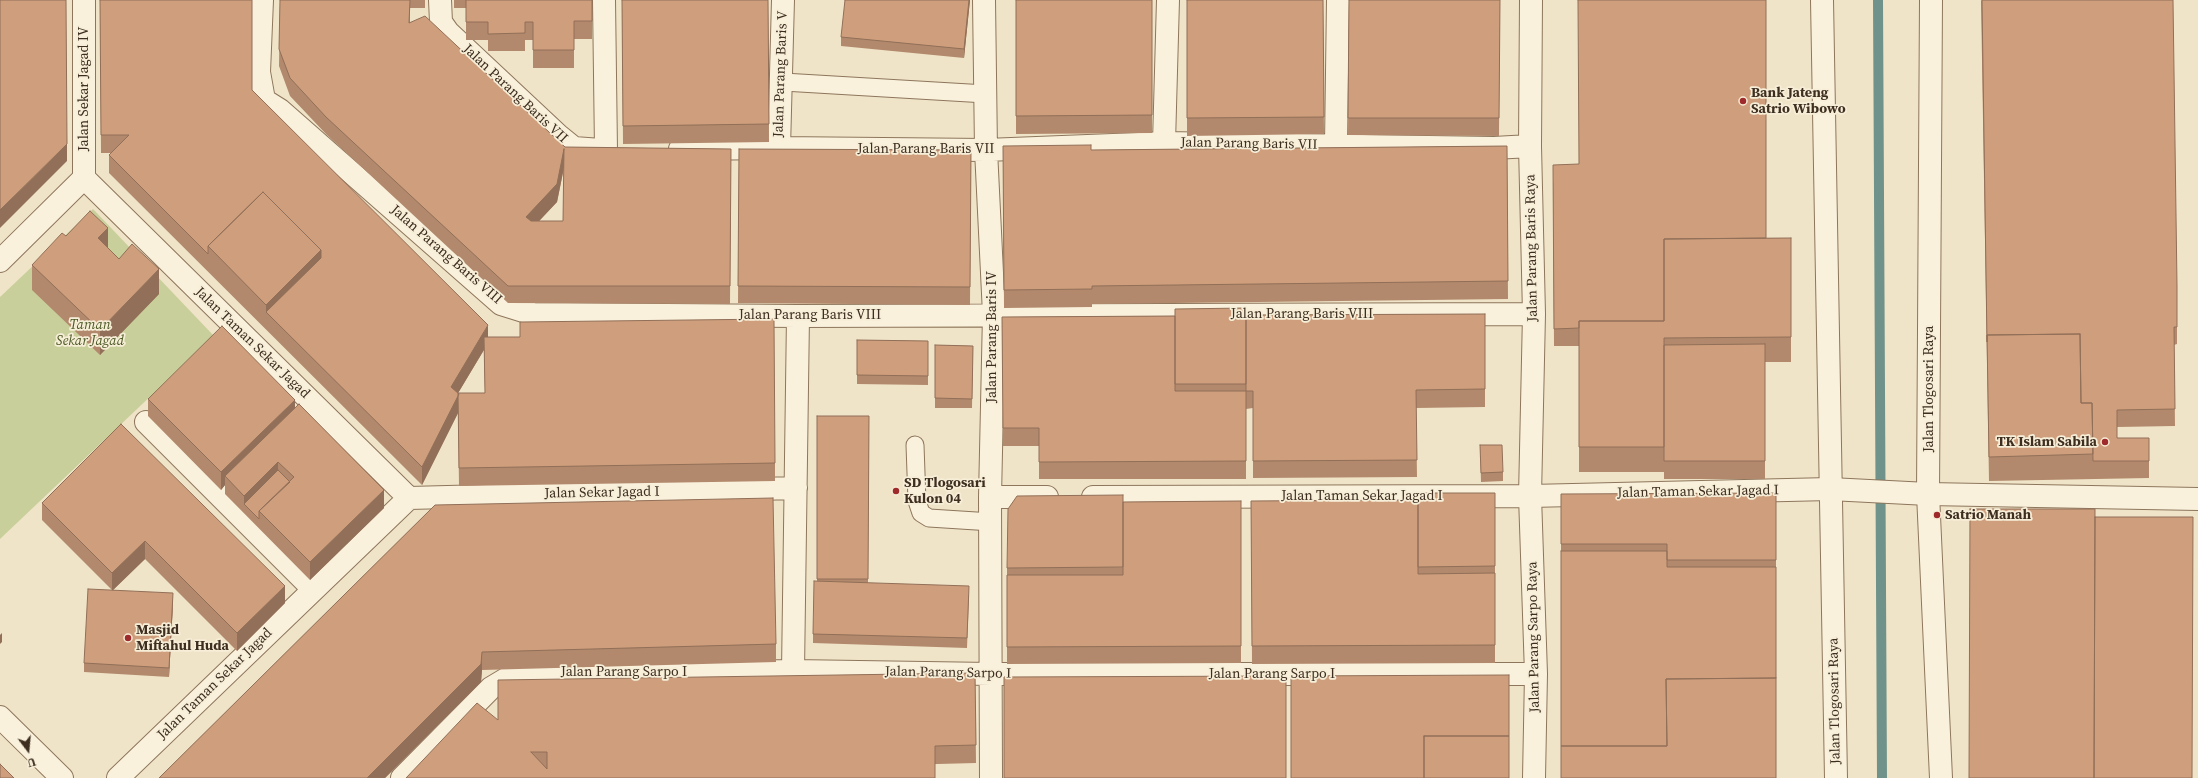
<!DOCTYPE html>
<html>
<head>
<meta charset="utf-8">
<style>
  body { margin:0 }
  #map { position:relative; width:2198px; height:778px; overflow:hidden; background:#f0e4c8; font-family:"Source Serif 4",serif }
  canvas { display:block }
  .north { position:absolute; left:8px; top:730px; width:40px; height:40px; -webkit-text-stroke:3px #f7eed8; paint-order:stroke; rotate:164deg; font-size:11px; font-weight:700; line-height:16px; text-align:center; color:#3d2e20 }
  .north::after { content:''; display:block; margin:auto; width:14px; height:18px; background:#3d2e20; clip-path:polygon(50% 0,100% 100%,50% 72%,0 100%) }
</style>
</head>
<body>
<div id="map">
<canvas width="2198" height="778"></canvas>
<div class="north">U</div>
</div>
<script>
const g = document.querySelector('canvas').getContext('2d');
g.lineJoin = 'round';
function fill(path, color) { g.fillStyle = color; g.fill(path, 'evenodd'); }
const poly = rows => new Path2D(rows.map(r => 'M' + r).join(''));
function strokePath(path, color, width, dash) { g.strokeStyle = color; g.lineWidth = width; g.lineCap = dash ? 'butt' : 'round'; g.setLineDash(dash || []); g.stroke(path); }
function label(font, color, halo, rows, align = 'center') {
  g.font = font + ' "Source Serif 4",serif'; g.lineWidth = 3.5; g.setLineDash([]); g.textBaseline = 'middle'; g.strokeStyle = halo; g.fillStyle = color; for (const [text, x, y, turn = 0] of rows) {
    g.save(); g.translate(x, y); g.rotate((+turn || 0) * Math.PI / 180); g.textAlign = isNaN(turn) ? turn : align; if (halo) g.strokeText(text, 0, 0); g.fillText(text, 0, 0); g.restore();
  }
}
fill(poly([
  [93,209,214,336,0,539,0,297]
]), '#c9cf9b');
strokePath(poly([
  [1878,0,1882,778]
]), '#6f938a', 10);
const service = poly([
  [783,82,986,94],
  [915,445,917,501,921,513,929,518,992,522]
]);
const minor = poly([
  [262,0,259,72,264,100,280,110,501,304,533,314,798,316,1534,314],
  [440,0,441,22,448,32,558,135,574,148,601,150],
  [604,0,606,150],
  [984,0,986,150,994,314,990,497,991,778],
  [1531,0,1530,146,1534,314,1530,496,1536,674,1534,778],
  [1164,143,1168,0],
  [1336,145,1338,0],
  [779,148,783,0],
  [680,149,779,148,986,150,1164,143,1494,148,1530,146],
  [84,178,84,0],
  [0,261,84,178,409,498,118,778],
  [146,422,313,589],
  [990,497,1047,497],
  [1093,497,1530,496,1830,489,1928,494,2198,499],
  [409,498,796,488],
  [793,671,798,316],
  [0,717,62,778],
  [402,778,491,688,511,676,530,673,793,671,991,674,1536,674]
]);
const tertiary = poly([
  [1822,0,1836,778],
  [1931,0,1928,494,1941,778]
]);
strokePath(service, '#8d765c', 19);
strokePath(minor, '#8d765c', 24);
strokePath(tertiary, '#8d765c', 24);
strokePath(service, '#faf1dc', 17);
strokePath(minor, '#faf1dc', 22);
strokePath(tertiary, '#faf1dc', 22);
fill(poly([
  [100,0,252,90,488,337,775,463,775,481,459,486,458,413,422,485,109,173,109,155,111,153,101,153],
  [484,350,485,393,458,394,458,393],
  [280,0,425,0,425,8,410,8,410,23,565,147,731,149,730,304,508,303,326,134,290,96,279,66],
  [564,168,563,221,539,221,557,202],
  [454,0,592,0,592,39,574,39,574,68,533,68,533,40,525,40,525,51,488,51,488,40,466,40,466,8,454,8],
  [622,0,768,0,769,142,623,144],
  [970,0,964,58,841,46,841,37],
  [1016,0,1152,0,1152,133,1016,134],
  [1187,0,1323,0,1324,134,1187,136],
  [1349,0,1500,0,1499,136,1348,135],
  [1981,0,2177,286,2177,344,2174,345,2175,426,2117,427,2117,438,2149,438,2149,478,1989,481],
  [1003,146,1091,150,1507,146,1508,299,1092,304,1092,307,1004,308],
  [739,149,971,150,970,305,738,303],
  [1579,164,1766,238,1791,238,1791,362,1765,362,1765,479,1664,479,1664,363,1664,472,1579,472,1579,346,1554,346,1553,182],
  [66,236,108,248,119,259,159,294,100,355,32,290,32,265],
  [1485,314,1485,407,1416,408,1417,477,1253,478,1253,408,1246,409,1246,479,1039,479,1039,446,1003,446,1002,317],
  [857,340,928,341,928,385,857,384],
  [935,345,973,346,972,408,935,408],
  [148,399,295,408,384,508,310,580,225,494,225,485,221,490,148,416],
  [817,416,869,416,868,583,969,595,967,648,813,643,813,634,817,581],
  [121,424,285,603,237,651,145,559,113,590,173,603,169,677,84,672,84,663,112,590,42,520,42,503],
  [1480,445,1503,472,1503,481,1481,482],
  [1495,493,1495,663,1252,664,1251,501,1418,500],
  [1776,493,1776,583,1561,778,1561,544],
  [1241,501,1241,663,1007,664,1007,568,1123,502],
  [435,505,776,644,776,662,482,670,481,682,385,778,159,778],
  [975,673,976,763,406,778,498,720]
]), '#b2896c');
fill(poly([
  [969,0,970,0,964,58,964,49],
  [67,144,67,161,0,228,0,210],
  [564,149,564,167,557,202,526,235,526,217],
  [108,228,108,253,98,238],
  [321,250,321,275,266,312,266,330,266,305],
  [159,269,159,294,100,355,100,330],
  [488,325,488,343,451,405,451,387],
  [458,395,458,413,422,485,422,467],
  [295,400,295,417,225,476,225,485,221,490,221,472],
  [278,462,278,479,244,504,244,496],
  [384,490,384,508,310,580,310,562],
  [145,541,145,559,112,591,112,573],
  [285,586,285,603,237,651,237,633],
  [173,593,173,603,169,677,169,668],
  [2,633,2,642,0,644,0,635],
  [482,652,482,670,481,682,385,778,367,778]
]), '#916f58');
const building = poly([
  [0,0,66,0,67,144,0,210,0,0],
  [100,0,252,0,252,90,488,325,451,387,459,394,422,467,266,312,321,258,321,250,263,192,208,246,208,254,109,155,129,135,101,135,100,0],
  [280,0,410,0,409,23,425,16,565,147,731,149,730,286,508,286,326,117,290,78,279,49,280,0],
  [564,149,563,221,531,221,526,217,557,184,564,149],
  [466,0,592,0,592,21,574,21,574,50,533,50,533,22,525,22,525,33,488,34,488,22,466,22,466,0],
  [622,0,768,0,769,124,623,126,622,0],
  [845,0,969,0,964,49,841,37,845,0],
  [1016,0,1152,0,1152,115,1016,116,1016,0],
  [1187,0,1323,0,1324,117,1187,118,1187,0],
  [1349,0,1500,0,1499,118,1348,118,1349,0],
  [1578,0,1766,0,1766,238,1664,239,1664,321,1579,321,1579,328,1554,329,1553,165,1579,164,1578,0],
  [1982,0,2173,0,2177,286,2177,327,2174,327,2175,409,2117,410,2117,438,2149,438,2149,461,2093,461,2092,403,2081,403,2080,334,1987,335,1987,342,1982,0],
  [1091,145,1091,150,1507,146,1508,281,1092,286,1092,289,1004,290,1003,146,1091,145],
  [739,149,971,150,970,287,738,286,739,149],
  [263,192,321,250,266,305,208,246,263,192],
  [90,211,108,228,98,238,119,259,132,244,159,269,100,330,32,265,62,233,66,236,90,211],
  [1791,238,1791,337,1664,338,1664,447,1579,447,1579,321,1664,321,1664,239,1791,238],
  [1246,308,1246,384,1175,384,1175,309,1246,308],
  [1485,314,1485,389,1416,390,1417,460,1253,461,1253,391,1246,391,1246,461,1039,462,1039,428,1003,428,1002,317,1175,316,1175,391,1246,391,1246,315,1485,314],
  [774,319,775,463,459,468,458,393,485,393,484,337,520,337,520,322,774,319],
  [222,326,295,400,221,472,148,399,222,326],
  [2080,334,2081,403,2092,403,2093,454,1989,457,1987,335,2080,334],
  [857,340,928,341,928,376,857,375,857,340],
  [1765,344,1765,461,1664,461,1664,345,1765,344],
  [935,345,973,346,972,399,935,398,935,345],
  [299,404,384,490,310,562,259,511,294,477,278,462,244,496,225,476,299,404],
  [817,416,869,416,868,579,817,579,817,416],
  [121,424,285,586,237,633,145,541,112,573,42,503,121,424],
  [1480,445,1502,445,1503,472,1481,473,1480,445],
  [278,470,290,482,259,511,259,519,244,504,278,470],
  [1418,493,1495,493,1495,566,1418,567,1418,493],
  [1776,493,1776,560,1667,560,1667,544,1561,544,1561,494,1776,493],
  [1123,495,1123,567,1007,568,1008,509,1017,496,1123,495],
  [773,498,776,644,482,652,481,664,367,778,159,778,435,505,773,498],
  [1418,500,1418,574,1495,573,1495,645,1252,646,1251,501,1418,500],
  [1241,501,1241,646,1007,647,1007,575,1123,575,1123,502,1241,501],
  [1970,509,2095,509,2094,778,1969,778,1970,509],
  [2095,517,2193,517,2192,778,2094,778,2095,517],
  [1561,551,1667,551,1667,567,1776,567,1776,678,1666,679,1667,746,1561,746,1561,551],
  [814,581,969,586,967,638,813,634,814,581],
  [88,589,173,593,169,668,84,663,88,589],
  [975,673,976,745,935,746,935,778,406,778,477,703,498,720,498,680,975,673],
  [531,752,547,752,547,769,531,752],
  [1509,675,1509,736,1424,736,1424,778,1291,778,1291,676,1509,675],
  [1286,676,1286,778,1004,778,1004,677,1286,676],
  [1776,678,1776,778,1561,778,1561,746,1667,746,1666,679,1776,678],
  [1424,736,1509,736,1509,778,1424,778,1424,736],
  [0,764,14,778,0,778,0,764]
]);
fill(building, '#cf9f7d');
strokePath(building, '#916f58', 1);
for (const [x, y, r, color] of [
  [1743,101,4,"#9e2a2b"],
  [2105,442,4,"#9e2a2b"],
  [896,491,4,"#9e2a2b"],
  [1937,515,4,"#9e2a2b"],
  [128,638,4,"#9e2a2b"]
]) { const dot = new Path2D(); dot.arc(x, y, r, 0, 2 * Math.PI); g.fillStyle = color; g.fill(dot); strokePath(dot, '#f7eed8', 1.5); }
label('14px', '#3d2e20', '#f7eed8', [
  ["Jalan Parang Baris V",781,74,-88],
  ["Jalan Sekar Jagad IV",84,89,-90],
  ["Jalan Parang Baris VII",515,94,43],
  ["Jalan Parang Baris VII",1249,144,1],
  ["Jalan Parang Baris VII",926,149],
  ["Jalan Parang Baris Raya",1532,248,-91],
  ["Jalan Parang Baris VIII",446,255,41],
  ["Jalan Parang Baris VIII",1302,314],
  ["Jalan Parang Baris VIII",810,315],
  ["Jalan Parang Baris IV",992,337,-90],
  ["Jalan Taman Sekar Jagad",252,343,44],
  ["Jalan Tlogosari Raya",1929,389,-90],
  ["Jalan Taman Sekar Jagad I",1698,492,-1],
  ["Jalan Sekar Jagad I",602,493,-1],
  ["Jalan Taman Sekar Jagad I",1362,496],
  ["Jalan Parang Sarpo Raya",1534,637,-91],
  ["Jalan Parang Sarpo I",624,672],
  ["Jalan Parang Sarpo I",948,673,1],
  ["Jalan Parang Sarpo I",1272,674],
  ["Jalan Taman Sekar Jagad",215,684,-44],
  ["Jalan Tlogosari Raya",1835,701,-91]
]);
label('bold 14px', '#3d2e20', '#f7eed8', [
  ["Bank Jateng",1751,93],
  ["Satrio Wibowo",1751,109],
  ["TK Islam Sabila",2097,442,"right"],
  ["SD Tlogosari",904,483],
  ["Kulon 04",904,499],
  ["Satrio Manah",1945,515],
  ["Masjid",136,630],
  ["Miftahul Huda",136,646]
], 'left');
label('italic 14px', '#4d5a26', '#f7eed8', [
  ["Taman",90,325],
  ["Sekar Jagad",90,341]
]);
</script>
</body>
</html>
